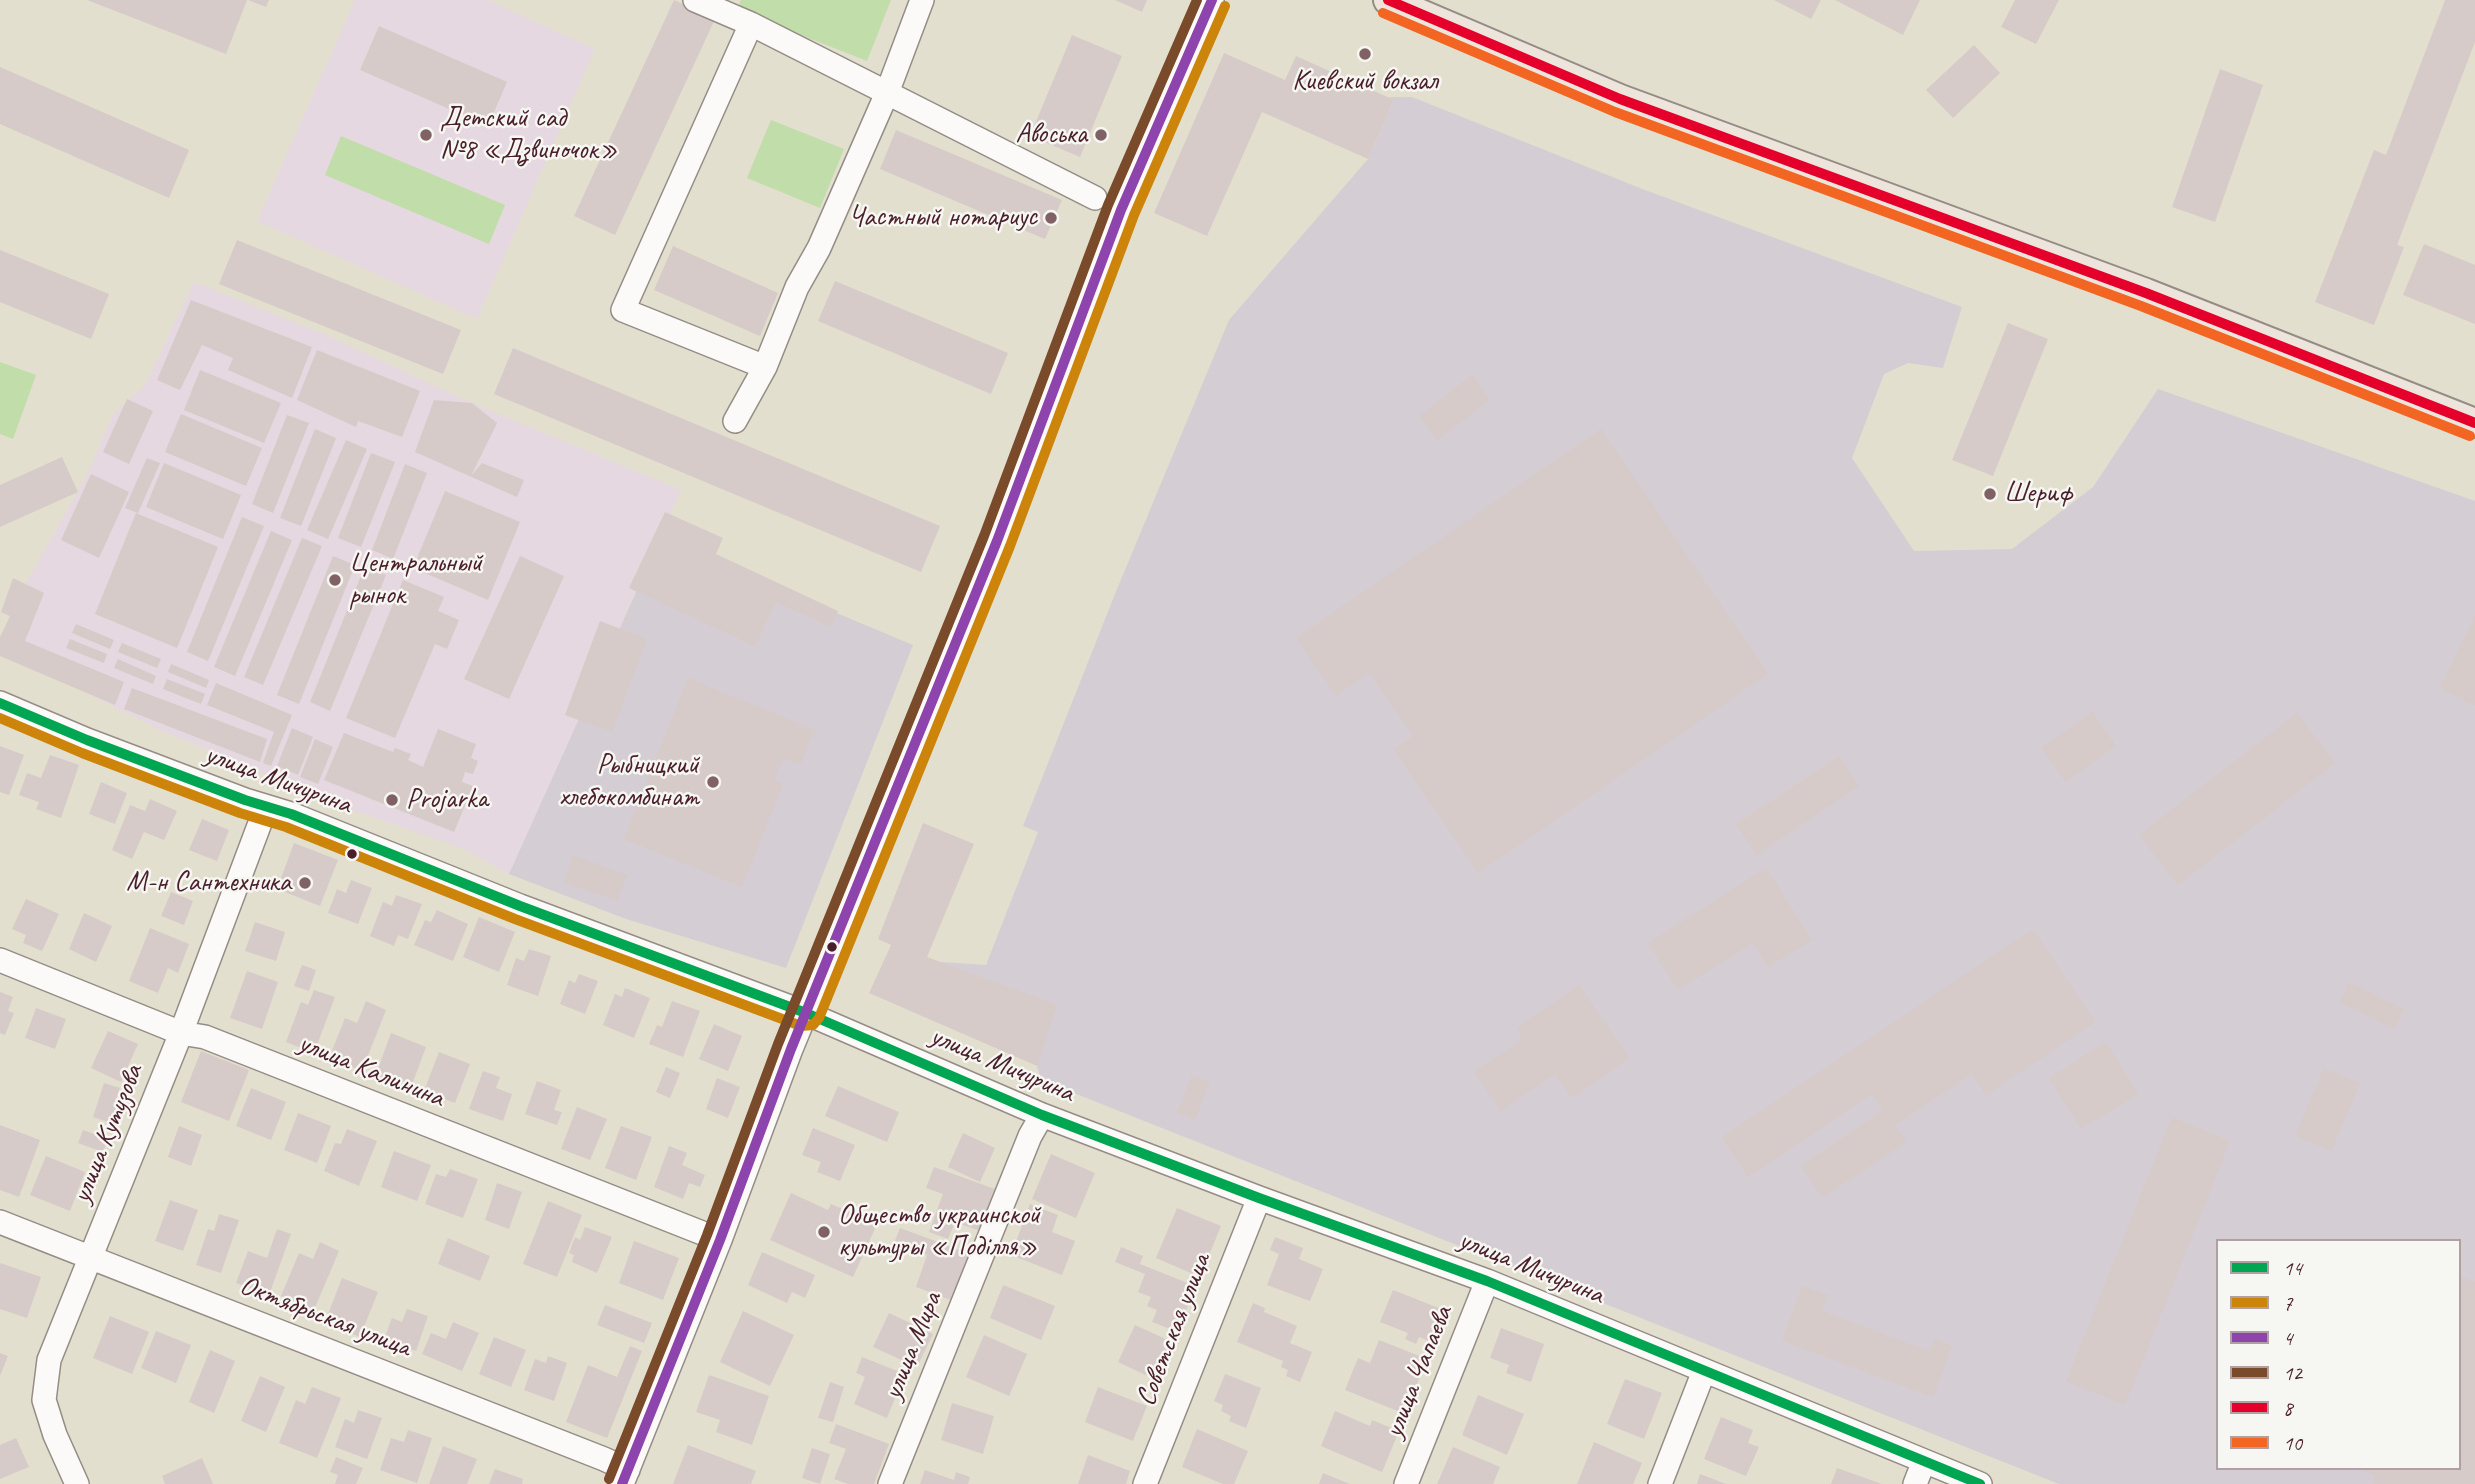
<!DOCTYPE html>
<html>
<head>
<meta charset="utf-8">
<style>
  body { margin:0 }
  #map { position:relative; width:2475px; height:1484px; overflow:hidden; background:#e3dfce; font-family:Caveat,sans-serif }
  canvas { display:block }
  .legend { position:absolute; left:2216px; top:1239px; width:245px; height:231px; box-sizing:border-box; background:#f6f6f2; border:2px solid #b1a0a2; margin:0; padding:9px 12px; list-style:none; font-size:21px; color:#4a1f2b }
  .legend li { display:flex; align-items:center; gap:14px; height:35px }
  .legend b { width:35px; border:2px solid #b1a0a2 }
</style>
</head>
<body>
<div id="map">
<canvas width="2475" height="1484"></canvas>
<ul class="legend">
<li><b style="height:9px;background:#00a651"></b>14</li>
<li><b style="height:9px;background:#cc840b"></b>7</li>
<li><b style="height:9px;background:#8e44ad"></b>4</li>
<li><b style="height:9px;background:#7a4b2a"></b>12</li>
<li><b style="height:9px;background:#e4002b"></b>8</li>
<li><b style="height:9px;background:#f26522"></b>10</li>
</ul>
</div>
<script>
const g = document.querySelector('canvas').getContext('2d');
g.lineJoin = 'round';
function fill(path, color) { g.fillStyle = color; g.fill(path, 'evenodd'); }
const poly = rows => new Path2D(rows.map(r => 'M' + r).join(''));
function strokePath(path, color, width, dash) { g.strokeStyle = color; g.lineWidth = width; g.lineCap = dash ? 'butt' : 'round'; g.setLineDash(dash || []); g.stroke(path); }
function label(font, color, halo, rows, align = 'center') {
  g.font = font + ' Caveat,sans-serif'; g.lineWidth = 5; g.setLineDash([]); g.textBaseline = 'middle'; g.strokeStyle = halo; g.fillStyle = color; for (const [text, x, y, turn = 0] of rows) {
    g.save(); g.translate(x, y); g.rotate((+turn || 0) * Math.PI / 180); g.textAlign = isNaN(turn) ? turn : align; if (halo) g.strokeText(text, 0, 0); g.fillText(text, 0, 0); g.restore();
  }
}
fill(poly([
  [355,0,488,0,595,49,477,319,257,221],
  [194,282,324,334,472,403,681,490,509,874,464,849,332,803,156,728,52,676,0,648,12,608,87,475,113,414,145,385]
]), '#e5d8e0');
fill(poly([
  [1388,97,1412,97,1645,190,1962,307,1943,368,1908,363,1884,374,1852,458,1914,551,2012,549,2093,487,2158,389,2475,501,2475,1484,2059,1484,1041,1080,1037,1066,941,962,986,965,1038,832,1023,826,1115,594,1229,320,1368,159,1394,100],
  [2218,1241,2459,1241,2459,1468,2218,1468],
  [660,539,913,645,786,968,626,919,509,874]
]), '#d4cdd4');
fill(poly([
  [741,0,891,0,867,61,737,10],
  [771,120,844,149,820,208,747,178],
  [341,136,505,205,489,244,325,175],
  [0,362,36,375,13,439,0,434]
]), '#c0ddaa');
fill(poly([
  [87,0,247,0,226,54],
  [248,0,269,0,266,7],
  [674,0,715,19,615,235,574,216],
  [1115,0,1147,0,1142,12],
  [1774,0,1821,0,1811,19],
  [1835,0,1920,0,1903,35],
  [2015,0,2059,0,2036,44,2001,27],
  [2445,0,2475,0,2475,42,2397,245,2404,247,2374,325,2315,302,2374,150,2386,155],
  [379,26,507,82,488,126,360,70],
  [1072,35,1122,56,1080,157,1030,136],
  [1974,45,2000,73,1953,118,1926,90],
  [1224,53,1285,80,1296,56,1394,100,1368,159,1262,112,1207,236,1154,213],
  [0,67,189,150,169,198,0,124],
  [2220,69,2263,85,2215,222,2172,207],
  [896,130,1062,200,1045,239,880,169],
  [237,240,461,330,443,374,219,284],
  [2424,244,2475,265,2475,324,2403,295],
  [673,246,778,293,760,336,654,290],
  [0,250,109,294,91,339,0,302],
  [835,281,1008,353,991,394,818,321],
  [191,300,312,347,292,398,228,370,233,358,202,345,180,390,157,380],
  [2008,323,2048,339,1993,476,1952,460],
  [513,348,940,526,921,572,494,394],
  [317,350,420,391,402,437,358,421,356,427,297,400],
  [200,370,281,403,264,443,184,410],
  [1472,375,1490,400,1437,440,1419,416],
  [127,399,153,411,129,464,103,452],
  [434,400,472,403,497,423,471,476,482,463,524,480,517,497,415,452],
  [181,414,262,448,246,486,165,452],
  [287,415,309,423,273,513,252,504],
  [315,429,336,438,301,526,280,518],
  [1601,429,1768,674,1478,873,1394,749,1413,736,1370,673,1336,696,1296,638],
  [346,440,367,449,328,539,307,530],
  [371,453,395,462,361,547,338,538],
  [62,457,78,492,0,527,0,485],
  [147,458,160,463,138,513,125,508],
  [164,463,241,495,223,539,146,507],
  [405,464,427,473,393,559,372,550],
  [91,474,129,492,99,558,61,540],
  [445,491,520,522,488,600,413,568],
  [665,512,723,538,716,554,838,611,831,627,776,602,755,646,629,588],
  [136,513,218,547,177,648,95,614],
  [242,517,264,526,208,661,187,652],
  [271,531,292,540,235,676,214,667],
  [302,538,322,546,263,685,244,677],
  [333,556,355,565,299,704,277,695],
  [520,556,564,576,509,699,464,679],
  [365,566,386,575,330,711,310,702],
  [13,578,44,593,25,641,124,682,115,705,0,656,0,637,10,616,1,612],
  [403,580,444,597,438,611,459,620,447,649,435,644,395,738,346,718],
  [2475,615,2475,706,2440,688],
  [600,621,647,639,612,732,565,715],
  [76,624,114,640,110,649,72,633],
  [70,639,107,654,104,663,66,648],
  [122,643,161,659,157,668,118,652],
  [118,659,156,676,153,684,114,668],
  [171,664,209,680,206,688,168,672],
  [688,678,815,730,800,765,783,758,774,780,783,784,742,887,624,839],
  [167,679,205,694,201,704,163,689],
  [216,683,292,715,271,766,263,763,274,732,207,705],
  [132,688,267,739,260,762,124,709],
  [2092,712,2116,746,2066,782,2041,748],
  [2297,713,2335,763,2178,885,2139,835],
  [292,728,313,737,298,775,277,766],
  [438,729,476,744,471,758,478,761,473,774,465,772,462,782,473,786,454,832,324,780,344,733,393,752,395,748,411,754,408,760,423,767],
  [315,739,333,747,318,784,300,777],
  [0,746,24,755,9,795,0,792],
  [50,755,79,765,61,818,36,809,39,802,19,795,27,773,41,778],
  [1839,756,1859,786,1757,855,1736,824],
  [101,782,127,793,115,824,89,814],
  [150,799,177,811,164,840,144,832,132,859,112,850,130,805,145,811],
  [202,819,229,830,217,861,189,850],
  [923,823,974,844,927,957,1057,1005,1037,1066,869,993,891,945,878,939],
  [294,843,338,860,320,906,277,889],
  [573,855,627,875,617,901,564,882],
  [1766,868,1812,940,1768,967,1753,943,1678,990,1648,943],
  [351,880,372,888,358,924,328,913,337,889,346,893],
  [171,892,193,901,184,925,161,916],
  [396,895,422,904,408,939,398,935,394,946,370,936,383,902,392,906],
  [26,899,59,914,42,951,23,943,26,935,12,929],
  [437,910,468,924,453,961,414,945,425,920,431,922],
  [84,913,112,926,96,962,69,949],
  [479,917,515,932,499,972,463,957],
  [255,922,285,932,276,961,245,951],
  [150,928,189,944,178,973,168,968,158,993,129,981],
  [2033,929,2095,1022,1986,1095,1972,1074,1895,1125,1907,1142,1822,1198,1801,1166,1883,1110,1872,1094,1748,1177,1722,1137],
  [529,949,551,956,538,996,507,985,516,958,524,961],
  [302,965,316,970,309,991,294,986],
  [247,971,278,982,262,1029,230,1018],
  [579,974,598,981,585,1014,560,1004,569,980,575,983],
  [2349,982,2404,1009,2394,1029,2340,1002],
  [1579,985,1629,1058,1572,1098,1555,1074,1501,1111,1474,1072,1521,1040,1517,1028],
  [625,988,650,998,634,1038,603,1025,615,994,622,997],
  [314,990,335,997,314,1053,286,1042,301,1002,308,1005],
  [0,992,13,997,8,1011,14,1013,5,1035,0,1033],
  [366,1001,386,1010,362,1071,329,1058,345,1018,357,1023],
  [672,1001,700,1011,683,1057,649,1044,657,1025,662,1027],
  [36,1008,66,1019,55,1049,25,1038],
  [714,1024,742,1036,728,1071,699,1059],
  [108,1031,138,1044,121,1082,91,1068],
  [391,1033,426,1047,410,1090,375,1077],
  [2106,1042,2138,1094,2081,1129,2049,1078],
  [201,1051,249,1070,229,1121,181,1102],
  [439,1052,470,1064,455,1103,424,1091],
  [666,1067,680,1073,670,1098,656,1092],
  [2324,1068,2360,1083,2331,1151,2295,1136],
  [483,1071,500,1077,496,1088,512,1094,503,1121,469,1109],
  [1192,1075,1210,1082,1195,1120,1177,1113],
  [717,1078,740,1087,728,1118,706,1109],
  [537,1081,561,1090,554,1110,562,1112,557,1125,525,1114],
  [104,1083,120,1088,114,1105,123,1107,117,1125,93,1117],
  [838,1086,899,1112,887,1142,825,1116],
  [251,1088,286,1102,271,1140,236,1126],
  [577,1107,607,1119,590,1160,561,1149],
  [298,1113,331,1126,317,1163,284,1150],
  [2172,1117,2230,1141,2125,1405,2066,1382],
  [0,1125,40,1140,19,1197,0,1190],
  [179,1126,202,1135,191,1166,168,1157],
  [621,1126,652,1137,636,1180,605,1168],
  [813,1128,855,1145,840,1181,817,1172,821,1162,802,1155],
  [347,1129,377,1141,359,1186,324,1171,335,1143,341,1144],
  [83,1130,108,1139,103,1152,78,1143],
  [963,1133,995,1148,980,1182,948,1167],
  [669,1146,687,1153,682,1165,705,1175,700,1187,689,1183,683,1199,654,1187],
  [394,1151,431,1165,417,1201,381,1187],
  [1051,1154,1095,1173,1076,1218,1032,1199],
  [46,1156,85,1172,70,1211,30,1195],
  [934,1167,995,1189,980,1231,955,1222,948,1239,929,1232,943,1194,926,1188],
  [450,1169,478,1179,463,1218,425,1204,436,1174,446,1177],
  [497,1183,522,1192,509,1229,485,1220],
  [791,1193,828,1210,831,1204,877,1224,853,1277,770,1240],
  [170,1200,198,1210,183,1251,155,1241],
  [548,1201,582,1215,557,1277,523,1264],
  [1030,1204,1058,1215,1052,1232,1075,1241,1062,1275,1011,1255],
  [1177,1208,1221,1226,1200,1277,1156,1258],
  [219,1214,239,1220,221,1273,196,1265,208,1229,214,1231],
  [585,1227,612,1237,597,1273,572,1262,574,1255,569,1253,575,1237,580,1240],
  [900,1228,973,1255,956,1302,916,1287,927,1255,894,1243],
  [277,1229,291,1234,269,1295,236,1283,248,1251,267,1258],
  [1275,1237,1303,1248,1299,1259,1323,1269,1310,1301,1267,1285,1279,1254,1270,1250],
  [448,1238,490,1256,480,1281,438,1264],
  [634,1241,679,1258,663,1300,619,1283],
  [320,1242,339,1251,314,1310,281,1296,299,1253,313,1259],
  [1121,1247,1143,1256,1140,1264,1195,1286,1178,1332,1152,1322,1157,1310,1147,1306,1151,1297,1138,1292,1145,1274,1115,1262],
  [762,1252,815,1275,805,1298,792,1292,787,1303,748,1285],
  [0,1263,41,1277,27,1318,0,1309],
  [2459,1276,2475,1282,2475,1484,2372,1484,2375,1476,2356,1468,2459,1468],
  [342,1278,378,1292,360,1337,325,1322],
  [1003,1285,1055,1306,1041,1340,990,1318],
  [1802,1286,1828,1295,1822,1311,1930,1351,1935,1339,1952,1346,1933,1397,1782,1341],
  [1393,1290,1444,1310,1431,1342,1419,1337,1416,1344,1405,1339,1408,1333,1380,1322],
  [1253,1303,1265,1308,1264,1312,1297,1326,1290,1343,1312,1352,1300,1382,1286,1376,1288,1370,1281,1367,1283,1361,1237,1342],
  [605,1305,652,1323,644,1343,597,1325],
  [407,1309,428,1316,416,1351,384,1340,392,1318,402,1322],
  [743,1311,794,1335,770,1386,720,1362],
  [889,1313,933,1334,917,1367,873,1347],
  [110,1316,149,1332,132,1374,93,1358],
  [453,1322,479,1333,462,1371,422,1354,431,1333,446,1339],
  [1135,1325,1172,1342,1154,1379,1118,1362],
  [1501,1328,1544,1344,1531,1382,1506,1373,1509,1365,1490,1358],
  [156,1331,191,1345,176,1383,141,1368],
  [984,1335,1027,1354,1009,1396,966,1377],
  [494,1337,526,1350,511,1387,479,1374],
  [1379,1340,1427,1359,1405,1414,1345,1390,1358,1358,1370,1363],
  [630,1346,642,1351,607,1438,566,1422,588,1365,617,1377],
  [210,1350,235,1361,214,1413,189,1402],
  [0,1353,8,1356,0,1376],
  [548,1356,567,1363,554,1401,524,1390,535,1359,546,1363],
  [862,1357,905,1374,887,1418,854,1404,865,1377,856,1373],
  [1225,1374,1261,1388,1246,1428,1229,1421,1231,1416,1221,1411,1223,1405,1214,1401],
  [709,1375,769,1396,752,1445,716,1432,720,1420,696,1412],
  [260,1376,285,1387,266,1432,241,1421],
  [1625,1379,1662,1393,1644,1439,1607,1424],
  [830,1382,844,1387,833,1422,818,1418],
  [312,1387,341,1398,317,1458,279,1443,296,1400,305,1404],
  [1098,1387,1147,1406,1133,1441,1085,1422],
  [1478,1395,1524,1414,1507,1455,1462,1435],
  [952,1403,994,1416,983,1454,941,1440],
  [358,1410,382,1418,367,1459,335,1447,345,1419,354,1423],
  [1335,1411,1370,1426,1372,1420,1399,1431,1382,1472,1321,1446],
  [1721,1417,1753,1430,1748,1443,1759,1447,1746,1476,1704,1459],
  [836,1424,889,1444,874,1484,848,1484,834,1479,846,1449,829,1443],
  [1197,1429,1248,1451,1234,1484,1223,1484,1182,1467],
  [408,1430,432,1438,417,1483,380,1470,391,1438,404,1442],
  [16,1438,29,1467,0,1479,0,1445],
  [1594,1442,1642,1463,1633,1484,1577,1484],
  [688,1445,756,1471,751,1484,673,1484],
  [443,1446,477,1459,467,1484,429,1484],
  [1453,1447,1500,1467,1493,1484,1437,1484],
  [812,1448,830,1454,820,1484,802,1478],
  [1088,1455,1130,1471,1126,1484,1078,1484],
  [336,1457,363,1468,356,1484,335,1484,338,1475,330,1472],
  [202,1458,213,1484,165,1484,162,1476],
  [1837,1468,1882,1484,1831,1484],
  [495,1469,523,1479,522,1484,489,1484],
  [925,1470,954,1480,956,1472,970,1477,968,1484,920,1484],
  [1323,1473,1350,1484,1319,1484],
  [1700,1474,1726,1484,1697,1484]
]), '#d6cbc8');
const minor = poly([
  [695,0,751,24,1095,198],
  [751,24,623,310,765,367],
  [735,421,765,367,797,287,819,248,887,93,922,0],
  [0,703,87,740,245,800,291,814,520,906,806,1013,1042,1115,1259,1198,1487,1281,1980,1484],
  [0,960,181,1033,205,1037,720,1240],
  [0,1222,604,1459,628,1470],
  [77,1484,55,1435,44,1400,49,1360,181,1033,266,807],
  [622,1484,720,1240,791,1049,903,777,997,541,1121,210,1212,0],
  [890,1484,1030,1136,1042,1115],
  [1145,1484,1259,1198],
  [1406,1484,1487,1281],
  [1660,1484,1704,1371],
  [1915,1484,1924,1461]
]);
const major = poly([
  [1388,0,1620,99,2146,293,2475,423]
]);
strokePath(minor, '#958c86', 26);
strokePath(major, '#958c86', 32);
strokePath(minor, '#fbfaf8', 23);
strokePath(major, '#ede5dc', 28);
strokePath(poly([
  [0,703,87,740,245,800,291,814,520,906,806,1013,1042,1115,1259,1198,1487,1281,1980,1484]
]), '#00a651', 10);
strokePath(poly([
  [0,718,82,753,240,813,286,827,515,919,801,1026,813,1025,819,1018,1010,546,1134,215,1225,6]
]), '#cc840b', 10);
strokePath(poly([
  [622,1484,720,1240,791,1049,997,541,1121,210,1212,0]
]), '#8e44ad', 10);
strokePath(poly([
  [609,1479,707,1235,778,1044,984,536,1108,205,1197,0]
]), '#7a4b2a', 10);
strokePath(poly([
  [1388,0,1620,99,2146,293,2475,423]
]), '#e4002b', 10);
strokePath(poly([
  [1383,13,1615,112,2141,306,2470,436]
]), '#f26522', 10);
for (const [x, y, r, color] of [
  [1365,54,7,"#806264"],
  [426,135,7,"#806264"],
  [1101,135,7,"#806264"],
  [1051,218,7,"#806264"],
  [1990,494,7,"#806264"],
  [335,580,7,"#806264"],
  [713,782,7,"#806264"],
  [392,800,7,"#806264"],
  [352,854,6,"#4a1f2b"],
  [305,883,7,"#806264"],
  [832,947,6,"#4a1f2b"],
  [824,1232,7,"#806264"]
]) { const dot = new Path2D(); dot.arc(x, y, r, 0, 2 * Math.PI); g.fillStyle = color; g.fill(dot); strokePath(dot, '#f6f6f2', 2.5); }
label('28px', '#4a1f2b', '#f6f6f2', [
  ["Киевский вокзал",1365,82,"center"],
  ["Детский сад",440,119],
  ["№8 «Дзвиночок»",440,151],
  ["Авоська",1087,135,"right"],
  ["Частный нотариус",1037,218,"right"],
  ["Шериф",2004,494],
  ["Центральный",349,564],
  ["рынок",349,596],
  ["Рыбницкий",699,766,"right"],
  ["хлебокомбинат",699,798,"right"],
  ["Projarka",406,800],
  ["М-н Сантехника",291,883,"right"],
  ["Общество украинской",838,1216],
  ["культуры «Поділля»",838,1248]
], 'left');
label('28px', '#4a1f2b', '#f6f6f2', [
  ["улица Мичурина",278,780,20],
  ["улица Мичурина",1002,1065,23],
  ["улица Калинина",371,1071,22],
  ["улица Кутузова",108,1134,-68],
  ["улица Мичурина",1531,1268,22],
  ["Октябрьская улица",325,1317,21],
  ["Советская улица",1174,1330,-69],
  ["улица Мира",913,1346,-68],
  ["улица Чапаева",1419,1372,-68]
]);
</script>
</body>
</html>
